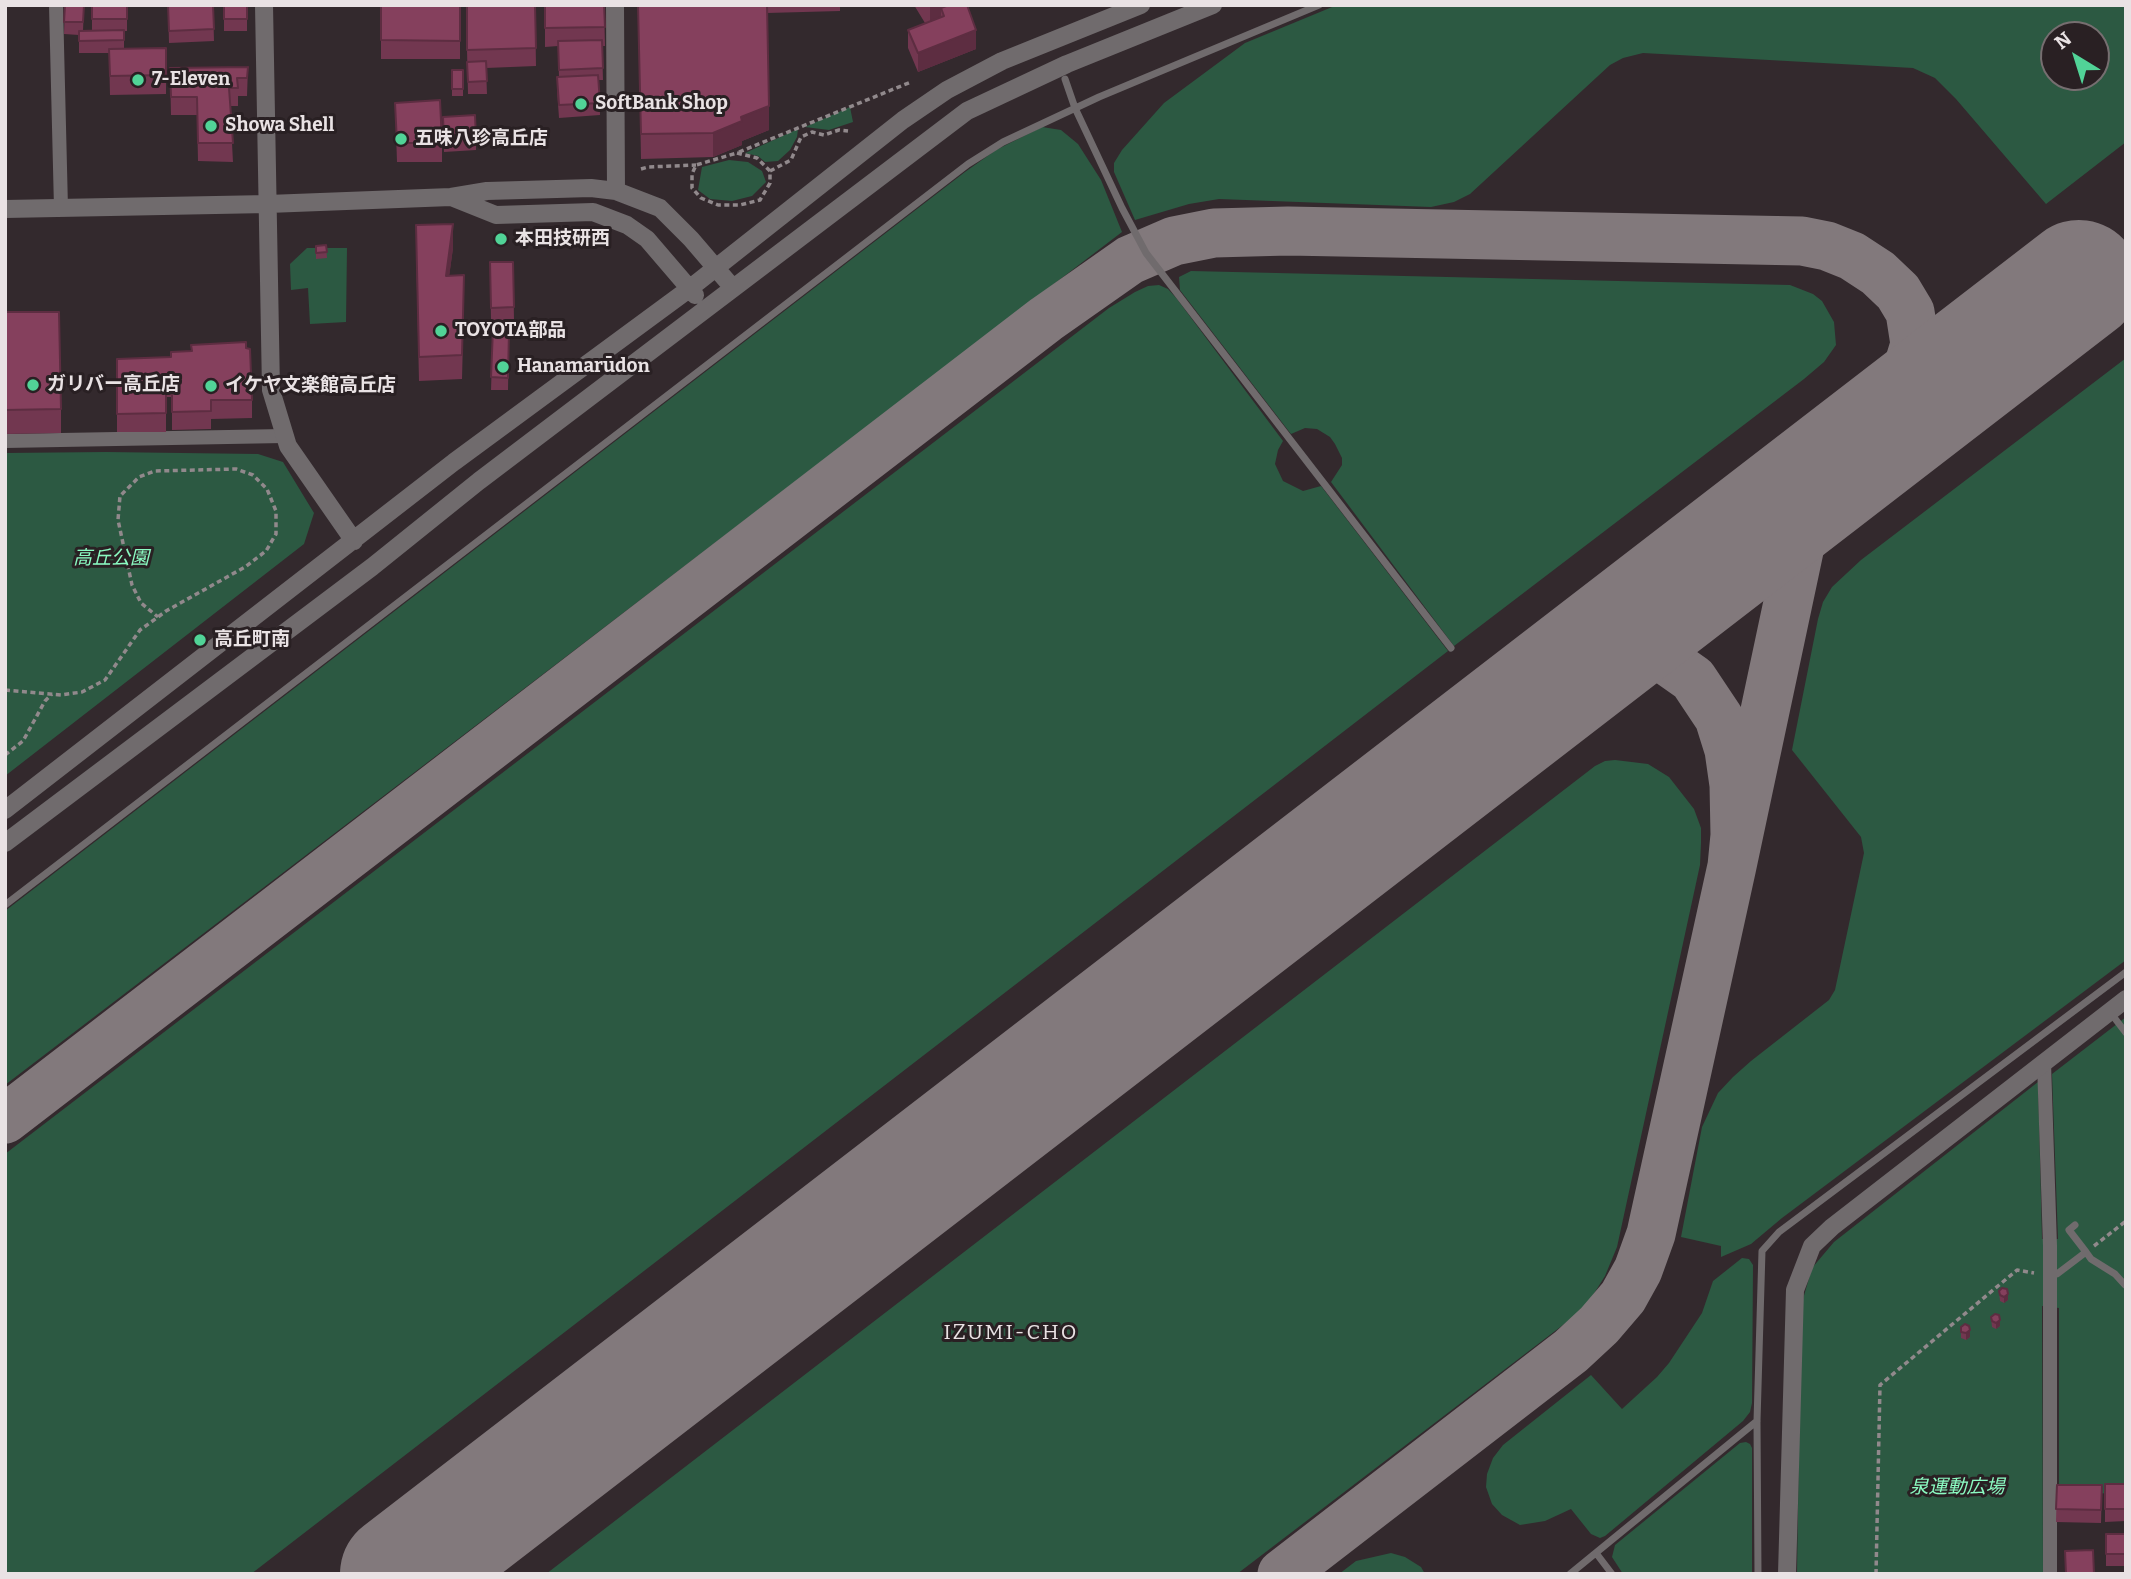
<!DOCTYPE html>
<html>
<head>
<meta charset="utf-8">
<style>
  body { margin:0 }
  #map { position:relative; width:2131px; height:1579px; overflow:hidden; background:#33292d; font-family:Bitter,serif }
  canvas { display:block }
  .frame { position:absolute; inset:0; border:7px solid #e9e2e4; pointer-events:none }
  .north { position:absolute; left:2040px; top:21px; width:70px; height:70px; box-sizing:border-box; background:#292023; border:2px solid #766e70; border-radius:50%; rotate:322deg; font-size:19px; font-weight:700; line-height:28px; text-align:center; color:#e9e2e4 }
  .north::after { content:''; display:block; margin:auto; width:24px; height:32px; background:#51d397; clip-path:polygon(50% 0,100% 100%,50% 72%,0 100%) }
</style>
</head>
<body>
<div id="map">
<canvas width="2131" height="1579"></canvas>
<div class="frame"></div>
<div class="north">N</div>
</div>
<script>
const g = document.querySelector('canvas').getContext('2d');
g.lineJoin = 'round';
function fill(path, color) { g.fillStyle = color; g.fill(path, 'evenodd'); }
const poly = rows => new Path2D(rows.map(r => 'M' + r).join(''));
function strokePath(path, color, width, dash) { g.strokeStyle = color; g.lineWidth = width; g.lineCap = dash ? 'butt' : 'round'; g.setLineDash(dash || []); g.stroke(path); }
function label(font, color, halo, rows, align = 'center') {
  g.font = font + ' Bitter,"Noto Sans JP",serif'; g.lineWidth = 6; g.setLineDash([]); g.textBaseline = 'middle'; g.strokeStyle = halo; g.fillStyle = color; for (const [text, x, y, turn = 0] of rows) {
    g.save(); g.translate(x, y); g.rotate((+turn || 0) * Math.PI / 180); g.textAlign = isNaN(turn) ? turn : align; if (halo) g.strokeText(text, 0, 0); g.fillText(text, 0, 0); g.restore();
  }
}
fill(poly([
  [1337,5,2126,5,2126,142,2046,204,1956,99,1935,78,1913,68,1643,53,1623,58,1610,65,1470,194,1454,202,1431,207,1219,199,1189,204,1135,220,1114,172,1114,163,1122,150,1164,103,1245,43],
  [2054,35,2096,35,2096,77,2054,77],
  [850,107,853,122,829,130,805,127],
  [1042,127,1061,130,1078,144,1101,180,1122,232,5,1085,5,911,965,172,996,150],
  [798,129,797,137,790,150,778,161,765,162,758,156,745,153],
  [729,160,748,162,762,171,766,182,752,196,732,201,710,199,698,190,702,167],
  [307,248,347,248,346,322,310,324,308,288,291,290,290,264],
  [1191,271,1790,285,1813,294,1822,301,1834,322,1836,345,1824,362,1804,379,1454,646,1331,482,1342,465,1342,458,1335,444,1330,437,1317,429,1305,428,1291,434,1180,290,1179,277],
  [1159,285,1168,289,1177,299,1283,441,1278,450,1275,464,1283,481,1303,491,1321,486,1448,651,251,1574,5,1574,5,1154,1109,308,1135,292,1148,286],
  [2126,358,2126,960,1782,1218,1751,1244,1721,1257,1721,1246,1681,1237,1702,1127,1718,1093,1733,1077,1751,1061,1829,1000,1835,990,1864,853,1861,837,1792,750,1818,619,1823,602,1832,587,1861,560],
  [106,452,258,454,283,462,314,513,304,544,5,776,5,453],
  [1615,760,1648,764,1669,777,1694,809,1701,828,1701,843,1700,865,1617,1247,1605,1276,1588,1303,1576,1315,1237,1574,546,1574,1595,766,1605,761],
  [2126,1017,2126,1493,2059,1494,2059,1308,2042,1306,2043,1574,1797,1574,1801,1306,1812,1268,1834,1242,2038,1082,2042,1239,2058,1239,2052,1074],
  [1742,1258,1749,1259,1753,1265,1752,1403,1750,1412,1743,1421,1605,1536,1600,1538,1591,1534,1571,1509,1545,1521,1520,1525,1502,1515,1492,1504,1486,1487,1487,1474,1493,1458,1503,1445,1591,1375,1622,1409,1657,1377,1669,1363,1702,1313,1713,1281],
  [1746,1442,1750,1444,1752,1448,1752,1574,1623,1574,1612,1557,1615,1545,1740,1443],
  [1391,1553,1405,1557,1421,1567,1425,1574,1339,1574,1356,1561]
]), '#2c5942');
strokePath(poly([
  [5,1119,1046,319,1130,260,1174,241,1214,233,1288,231,1802,241,1827,246,1852,256,1878,273,1898,292,1910,312,1915,344,1905,377,1892,403,1836,470,1818,499,1803,532,1732,866],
  [1282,1574,1571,1351,1599,1325,1623,1297,1638,1270,1651,1234,1732,866,1735,835,1734,785,1729,750,1719,718,1693,679,1666,660,1632,654,1595,661,1568,675]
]), '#82797c', 49);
strokePath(poly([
  [401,1574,2079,281]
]), '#82797c', 122);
strokePath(poly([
  [739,152,911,82],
  [737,153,757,158,770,171,770,183,760,200,740,205,718,205,701,198,692,188,692,174,696,165,737,153],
  [641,169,648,167,696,165],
  [770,171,791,160,801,137,812,132,824,135,839,130,848,131],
  [5,690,61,695,82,692,105,680,140,630,158,617,166,611,245,567,266,551,276,534,276,511,267,489,253,475,236,469,155,471,139,477,120,496,118,520,132,585,141,603,158,617],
  [5,755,23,741,45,701,52,694],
  [2094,1246,2126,1221],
  [1876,1574,1880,1385,2017,1270,2034,1273]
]), '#91898c', 3.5, [5, 3.5]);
strokePath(poly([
  [1065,79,1075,108,1122,208,1146,253,1451,648],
  [5,905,968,164,1003,142,1099,97,1319,5],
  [2110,1012,2126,1033],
  [2086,1252,2091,1259,2115,1274,2125,1285],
  [2050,1274,2057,1274,2086,1252,2069,1230,2075,1225],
  [1596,1553,1612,1574],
  [1570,1574,1757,1421],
  [1758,1574,1757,1421,1762,1251,1779,1232,2126,972]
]), '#706b6d', 7);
strokePath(poly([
  [56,5,61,208],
  [5,441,284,436],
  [2044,1063,2050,1246,2050,1574]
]), '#706b6d', 14);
strokePath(poly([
  [264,5,271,390,288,446,354,541],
  [615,5,616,191],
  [451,197,496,215,593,212,627,225,647,239,695,295],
  [5,209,268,204,451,197,487,191,591,188,616,191,660,208,691,239,733,288],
  [5,810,454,462,689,289,903,120,947,90,1002,61,1141,5],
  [5,843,372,567,479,481,967,111,1067,64,1213,5],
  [1787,1574,1795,1290,1812,1246,1832,1227,2126,999]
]), '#706b6d', 18);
fill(poly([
  [65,5,127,5,127,31,124,31,124,49,166,48,166,94,110,95,109,53,79,53,79,35,64,34],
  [84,6,92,6,92,31,83,31],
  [168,5,213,5,214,41,169,43],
  [224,5,247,5,247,31,224,31],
  [381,5,460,5,460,59,381,59],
  [466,5,535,5,536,66,486,68,487,94,468,94],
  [545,5,604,5,605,46,602,46,603,80,599,80,600,115,559,118,557,90,557,77,559,77,558,46,545,47],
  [638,5,840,5,840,11,767,13,769,130,742,141,742,145,713,157,641,159],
  [914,5,967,5,976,49,918,72,908,48,908,30,925,23],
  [248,67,247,96,238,96,238,106,230,106,233,162,198,161,197,115,171,115,170,68],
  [452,70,463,70,463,96,452,96],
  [395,103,442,143,442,162,397,162],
  [443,117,476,138,476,150,444,152],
  [326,245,327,258,316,259,316,252],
  [453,248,449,276,464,299,462,379,419,381,416,250],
  [490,262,513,262,514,320,491,320],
  [5,312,61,409,61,433,5,434],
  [493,329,509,330,508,390,491,390],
  [191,345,252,400,252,418,211,419,211,429,172,430,172,397,166,397,166,432,117,432,117,359,171,357,191,351],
  [1999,1291,2008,1300,2004,1303,2000,1301],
  [1991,1317,2000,1326,1996,1329,1992,1327],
  [1961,1327,1970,1337,1966,1340,1961,1338],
  [2105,1484,2125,1484,2126,1521,2105,1522],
  [2057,1485,2102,1485,2101,1523,2056,1522],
  [2106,1534,2126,1534,2126,1566,2106,1566]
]), '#723750');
fill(poly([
  [932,5,965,5,944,16,941,8,941,24,930,31,930,6],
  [976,30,976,49,918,72,918,53],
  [769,106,769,130,742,141,742,145,713,157,713,133,741,117],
  [453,224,453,248,446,300,446,276],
  [2008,1294,2008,1300,2004,1303,2004,1297],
  [2000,1320,2000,1326,1996,1329,1996,1323],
  [1970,1330,1970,1337,1966,1340,1966,1333]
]), '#5d2d41');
const building = poly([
  [65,5,84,5,83,22,64,22,65,5],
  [92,5,127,5,127,19,92,19,92,5],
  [168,5,213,5,214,29,169,31,168,5],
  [224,5,247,5,247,19,224,19,224,5],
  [381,5,460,5,460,41,381,40,381,5],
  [467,5,535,5,536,48,467,50,467,5],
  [545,5,604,5,605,27,545,28,545,5],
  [638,5,767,5,769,106,741,117,742,121,713,133,641,134,638,5],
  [949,5,967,5,976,30,918,53,908,30,944,16,941,8,949,5],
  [124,30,124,40,79,41,79,31,124,30],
  [602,40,603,68,559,70,558,41,602,40],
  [166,48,166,75,110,76,109,49,166,48],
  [486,61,487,81,468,82,467,62,486,61],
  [248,67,247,78,237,78,238,88,229,88,233,143,198,143,197,97,171,97,170,68,248,67],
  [452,70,463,70,463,89,452,89,452,70],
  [598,75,600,103,559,105,557,77,598,75],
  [440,100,442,143,397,143,395,103,440,100],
  [475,115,476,138,444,139,443,117,475,115],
  [453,224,446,276,464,275,462,355,419,357,416,225,453,224],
  [326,245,327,252,316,253,316,246,326,245],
  [490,262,513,262,514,307,491,308,490,262],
  [5,312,59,312,61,409,5,410,5,312],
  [493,329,509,330,508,378,491,377,493,329],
  [246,342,246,348,250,349,252,400,211,400,211,411,172,412,172,378,166,379,166,413,117,414,117,359,171,357,171,352,192,351,191,345,246,342],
  [2002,1288,2007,1289,2008,1294,2004,1297,2000,1295,1999,1291,2002,1288],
  [1995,1314,1999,1315,2000,1320,1996,1323,1992,1321,1991,1317,1995,1314],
  [1965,1324,1969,1326,1970,1330,1966,1333,1961,1332,1961,1327,1965,1324],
  [2105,1484,2125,1484,2126,1509,2105,1509,2105,1484],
  [2057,1485,2102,1485,2101,1510,2056,1509,2057,1485],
  [2106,1534,2126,1534,2126,1554,2106,1554,2106,1534],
  [2093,1550,2094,1574,2066,1574,2065,1551,2093,1550]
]);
fill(building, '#85405d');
strokePath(building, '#5d2d41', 2);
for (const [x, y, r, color] of [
  [138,80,7,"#51d397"],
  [581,104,7,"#51d397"],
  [211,126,7,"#51d397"],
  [401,139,7,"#51d397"],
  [501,239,7,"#51d397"],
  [441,331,7,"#51d397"],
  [503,367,7,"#51d397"],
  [33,385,7,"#51d397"],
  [211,386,7,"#51d397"],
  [200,640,7,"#51d397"]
]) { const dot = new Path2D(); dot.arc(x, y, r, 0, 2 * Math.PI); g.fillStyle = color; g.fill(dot); strokePath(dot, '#292023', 2.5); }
label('bold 19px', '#e9e2e4', '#292023', [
  ["7-Eleven",152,80],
  ["SoftBank Shop",595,104],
  ["Showa Shell",225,126],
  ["五味八珍高丘店",415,139],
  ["本田技研西",515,239],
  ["TOYOTA部品",455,331],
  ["Hanamarūdon",517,367],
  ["ガリバー高丘店",47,385],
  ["イケヤ文楽館高丘店",225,386],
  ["高丘町南",214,640]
], 'left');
label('italic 19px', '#8bfbc2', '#292023', [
  ["高丘公園",111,559],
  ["泉運動広場",1957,1488]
]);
g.letterSpacing = '2px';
label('21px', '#e9e2e4', '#292023', [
  ["IZUMI-CHO",1011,1333]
]);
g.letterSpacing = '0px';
</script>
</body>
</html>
